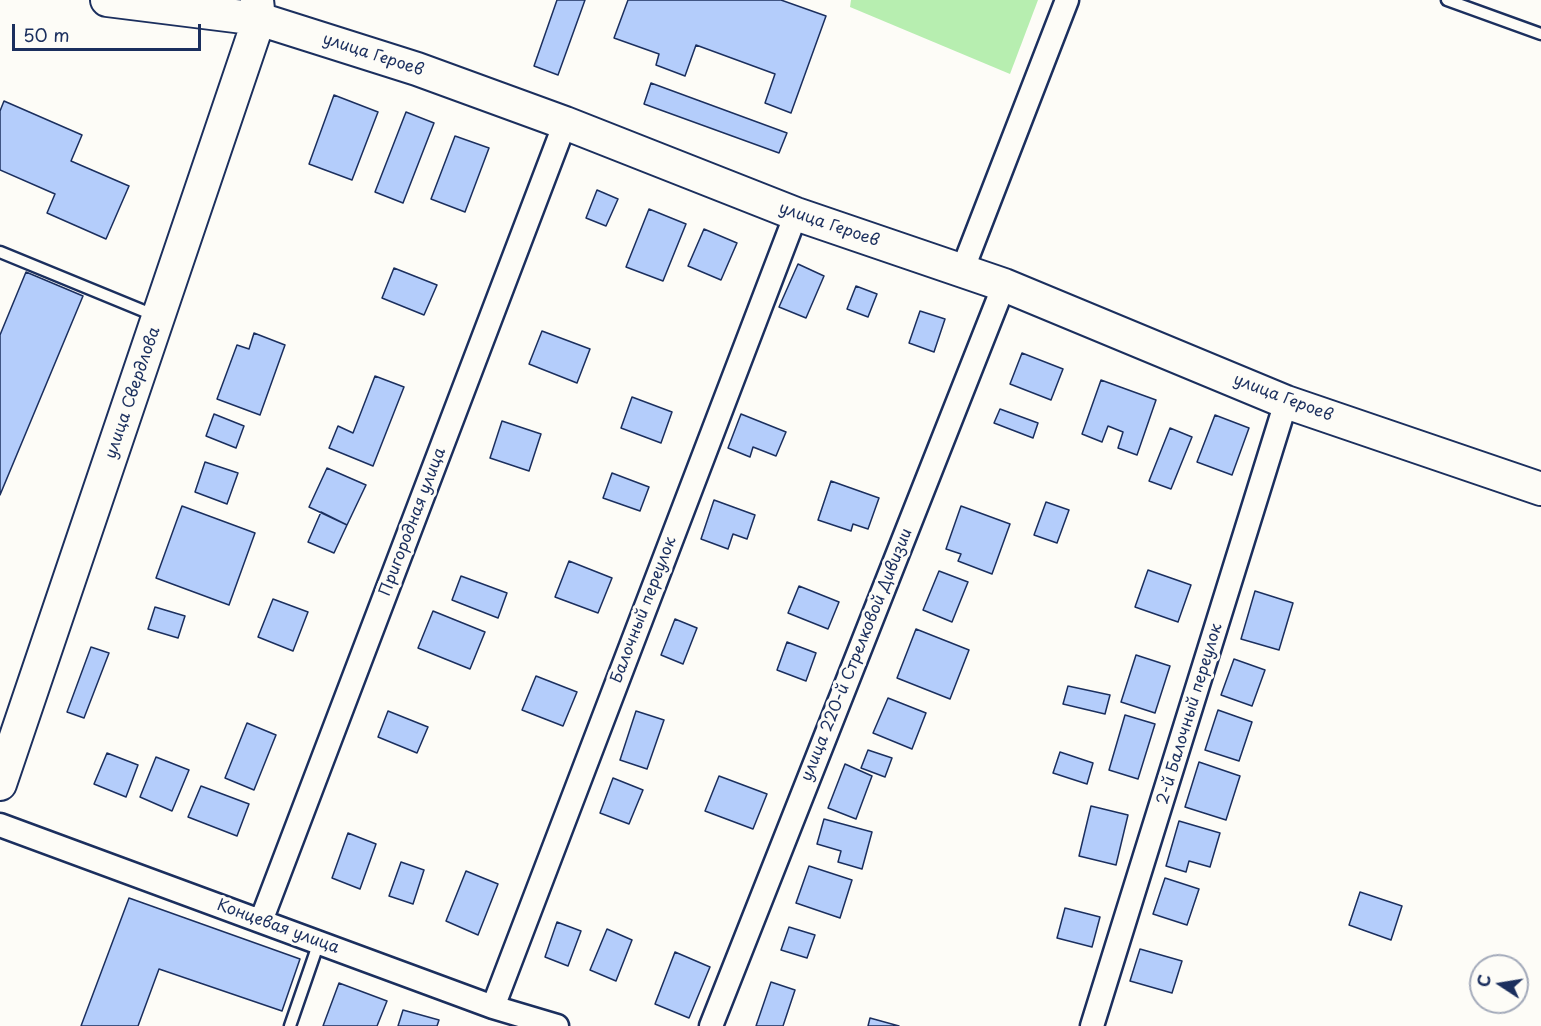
<!DOCTYPE html>
<html>
<head>
<meta charset="utf-8">
<style>
  body { margin:0 }
  #map { position:relative; width:1541px; height:1026px; overflow:hidden; background:#fdfcf7; font-family:"Playpen Sans",sans-serif }
  canvas { display:block }
  .north { position:absolute; left:1469px; top:954px; width:60px; height:60px; box-sizing:border-box; background:#fdfcf7; border:2px solid #a3aaba; border-radius:50%; rotate:282deg; font-size:16px; font-weight:700; line-height:24px; text-align:center; color:#1b2f5e }
  .north::after { content:''; display:block; margin:auto; width:21px; height:27px; background:#1b2f5e; clip-path:polygon(50% 0,100% 100%,50% 72%,0 100%) }
  .scale { position:absolute; left:12px; top:24px; width:189px; height:27px; box-sizing:border-box; border:3px solid #1b2f5e; border-top:0; padding-left:8px; font-size:18px; line-height:21px; white-space:nowrap; color:#1b2f5e; -webkit-text-stroke:4px #fdfcf7; paint-order:stroke }
</style>
</head>
<body>
<div id="map">
<canvas width="1541" height="1026"></canvas>
<div class="north">С</div>
<div class="scale">50 m</div>
</div>
<script>
const g = document.querySelector('canvas').getContext('2d');
g.lineJoin = 'round';
function fill(path, color) { g.fillStyle = color; g.fill(path, 'evenodd'); }
const poly = rows => new Path2D(rows.map(r => 'M' + r).join(''));
function strokePath(path, color, width, dash) { g.strokeStyle = color; g.lineWidth = width; g.lineCap = dash ? 'butt' : 'round'; g.setLineDash(dash || []); g.stroke(path); }
function label(font, color, halo, rows, align = 'center') {
  g.font = font + ' "Playpen Sans",sans-serif'; g.lineWidth = 6; g.setLineDash([]); g.textBaseline = 'middle'; g.strokeStyle = halo; g.fillStyle = color; for (const [text, x, y, turn = 0] of rows) {
    g.save(); g.translate(x, y); g.rotate((+turn || 0) * Math.PI / 180); g.textAlign = isNaN(turn) ? turn : align; if (halo) g.strokeText(text, 0, 0); g.fillText(text, 0, 0); g.restore();
  }
}
fill(poly([
  [851,0,1038,0,1010,74,850,7]
]), '#b7eeb0');
const building = poly([
  [557,0,585,0,558,75,534,66,557,0],
  [628,0,781,0,826,16,791,113,765,103,775,74,696,45,685,76,656,65,659,54,614,38,628,0],
  [651,83,787,133,779,153,644,104,651,83],
  [334,95,378,112,352,180,309,164,334,95],
  [4,101,82,135,71,161,129,186,106,239,47,213,55,194,0,170,0,111,4,101],
  [406,112,434,123,403,203,375,192,406,112],
  [455,136,489,148,465,212,431,199,455,136],
  [597,190,618,199,606,226,586,218,597,190],
  [649,209,686,224,663,281,626,267,649,209],
  [704,229,737,243,721,280,688,266,704,229],
  [798,264,824,276,806,318,779,307,798,264],
  [394,268,437,285,424,315,382,298,394,268],
  [26,272,83,296,0,495,0,335,26,272],
  [856,286,877,294,868,317,847,309,856,286],
  [920,311,945,319,934,352,909,343,920,311],
  [542,331,590,349,577,383,529,364,542,331],
  [254,333,285,345,260,415,217,399,237,345,249,349,254,333],
  [1022,353,1063,369,1051,400,1010,384,1022,353],
  [375,376,404,387,373,466,329,448,338,426,353,433,375,376],
  [1101,380,1156,400,1137,455,1118,448,1123,432,1108,426,1102,442,1082,434,1101,380],
  [632,397,672,412,661,443,621,428,632,397],
  [1000,409,1038,423,1033,438,994,423,1000,409],
  [214,414,244,426,236,448,206,436,214,414],
  [741,414,786,432,776,456,753,447,750,457,728,448,741,414],
  [1215,415,1249,428,1232,475,1197,462,1215,415],
  [502,421,541,434,529,471,490,458,502,421],
  [1170,428,1192,437,1171,489,1149,481,1170,428],
  [205,462,238,473,227,504,195,492,205,462],
  [327,468,366,485,347,525,309,507,327,468],
  [612,473,649,487,640,511,603,498,612,473],
  [831,481,879,498,868,529,853,524,851,531,818,520,831,481],
  [714,500,755,515,747,539,733,534,728,549,701,539,714,500],
  [1046,502,1069,510,1057,543,1034,535,1046,502],
  [182,506,255,533,229,605,156,578,182,506],
  [961,506,1010,524,992,574,958,561,961,554,946,549,961,506],
  [321,512,347,525,334,553,308,542,321,512],
  [569,561,612,578,598,613,555,597,569,561],
  [1148,570,1191,585,1178,622,1135,607,1148,570],
  [939,571,968,582,952,622,923,610,939,571],
  [461,576,507,593,498,618,452,600,461,576],
  [799,586,839,602,828,629,788,613,799,586],
  [1255,591,1293,603,1279,650,1241,639,1255,591],
  [273,599,308,612,293,651,258,637,273,599],
  [155,607,185,616,178,638,148,629,155,607],
  [433,611,485,632,470,669,418,648,433,611],
  [675,619,697,628,683,664,661,655,675,619],
  [916,629,969,650,950,699,897,678,916,629],
  [787,642,816,653,806,681,777,670,787,642],
  [91,647,109,653,84,718,67,712,91,647],
  [1136,655,1170,666,1155,713,1121,702,1136,655],
  [1234,659,1265,670,1252,706,1221,695,1234,659],
  [536,676,577,692,563,726,522,710,536,676],
  [1068,686,1110,695,1105,714,1063,704,1068,686],
  [888,698,926,713,912,749,873,733,888,698],
  [1218,710,1252,722,1239,761,1205,750,1218,710],
  [388,711,428,727,417,753,378,737,388,711],
  [636,711,664,720,647,769,620,760,636,711],
  [1125,715,1155,724,1138,779,1109,770,1125,715],
  [247,723,276,735,254,790,225,778,247,723],
  [868,750,892,758,885,777,861,768,868,750],
  [1060,752,1093,763,1087,784,1053,773,1060,752],
  [107,753,138,765,126,797,94,784,107,753],
  [156,757,189,770,172,811,140,797,156,757],
  [1199,762,1240,776,1226,820,1185,807,1199,762],
  [845,764,872,776,856,819,828,808,845,764],
  [719,776,767,794,753,829,705,811,719,776],
  [613,778,643,790,629,824,600,813,613,778],
  [201,786,249,804,237,836,188,817,201,786],
  [1091,806,1128,815,1116,865,1079,856,1091,806],
  [824,819,872,832,862,869,838,862,841,851,817,844,824,819],
  [1179,821,1220,833,1210,867,1189,861,1186,872,1166,866,1179,821],
  [348,833,376,844,360,889,332,878,348,833],
  [401,862,424,870,413,904,389,896,401,862],
  [809,866,852,880,840,918,796,903,809,866],
  [466,871,498,884,478,935,446,921,466,871],
  [1165,878,1199,889,1187,925,1153,914,1165,878],
  [1360,892,1402,906,1391,940,1349,925,1360,892],
  [129,898,300,959,282,1011,159,969,138,1026,81,1026,129,898],
  [1065,908,1100,917,1092,947,1057,938,1065,908],
  [557,922,581,931,568,966,545,957,557,922],
  [789,927,815,935,807,958,781,950,789,927],
  [607,929,632,940,616,981,590,970,607,929],
  [1140,949,1182,961,1172,993,1130,981,1140,949],
  [675,952,710,967,689,1018,655,1004,675,952],
  [771,982,795,990,783,1026,756,1026,771,982],
  [339,983,387,1001,377,1026,323,1026,339,983],
  [403,1010,439,1020,437,1026,398,1026,403,1010],
  [870,1018,899,1026,868,1026,870,1018]
]);
fill(building, '#b4cdfb');
strokePath(building, '#1b2f5e', 1.5);
const lane = poly([
  [1447,0,1541,34],
  [0,252,156,316],
  [290,1026,319,942]
]);
const street = poly([
  [962,271,1067,0],
  [0,825,493,1007,557,1026],
  [261,921,565,123],
  [493,1007,796,214],
  [711,1026,1004,285],
  [1092,1026,1286,402]
]);
const secondary = poly([
  [107,0,259,19,417,69,565,123,796,214,1004,285,1286,402,1541,489],
  [0,784,259,19,257,0]
]);
strokePath(lane, '#1b2f5e', 15);
strokePath(street, '#1b2f5e', 27);
strokePath(secondary, '#1b2f5e', 36);
strokePath(lane, '#fdfcf7', 10);
strokePath(street, '#fdfcf7', 22);
strokePath(secondary, '#fdfcf7', 32);
label('16px', '#1b2f5e', '#fdfcf7', [
  ["улица Героев",373,55,18],
  ["улица Героев",829,225,19],
  ["улица Свердлова",133,393,-71],
  ["улица Героев",1283,398,21],
  ["Пригородная улица",413,522,-69],
  ["Балочный переулок",644,610,-69],
  ["улица 220-й Стрелковой Дивизии",857,655,-68],
  ["2-й Балочный переулок",1190,714,-73],
  ["Концевая улица",278,927,20]
]);
</script>
</body>
</html>
